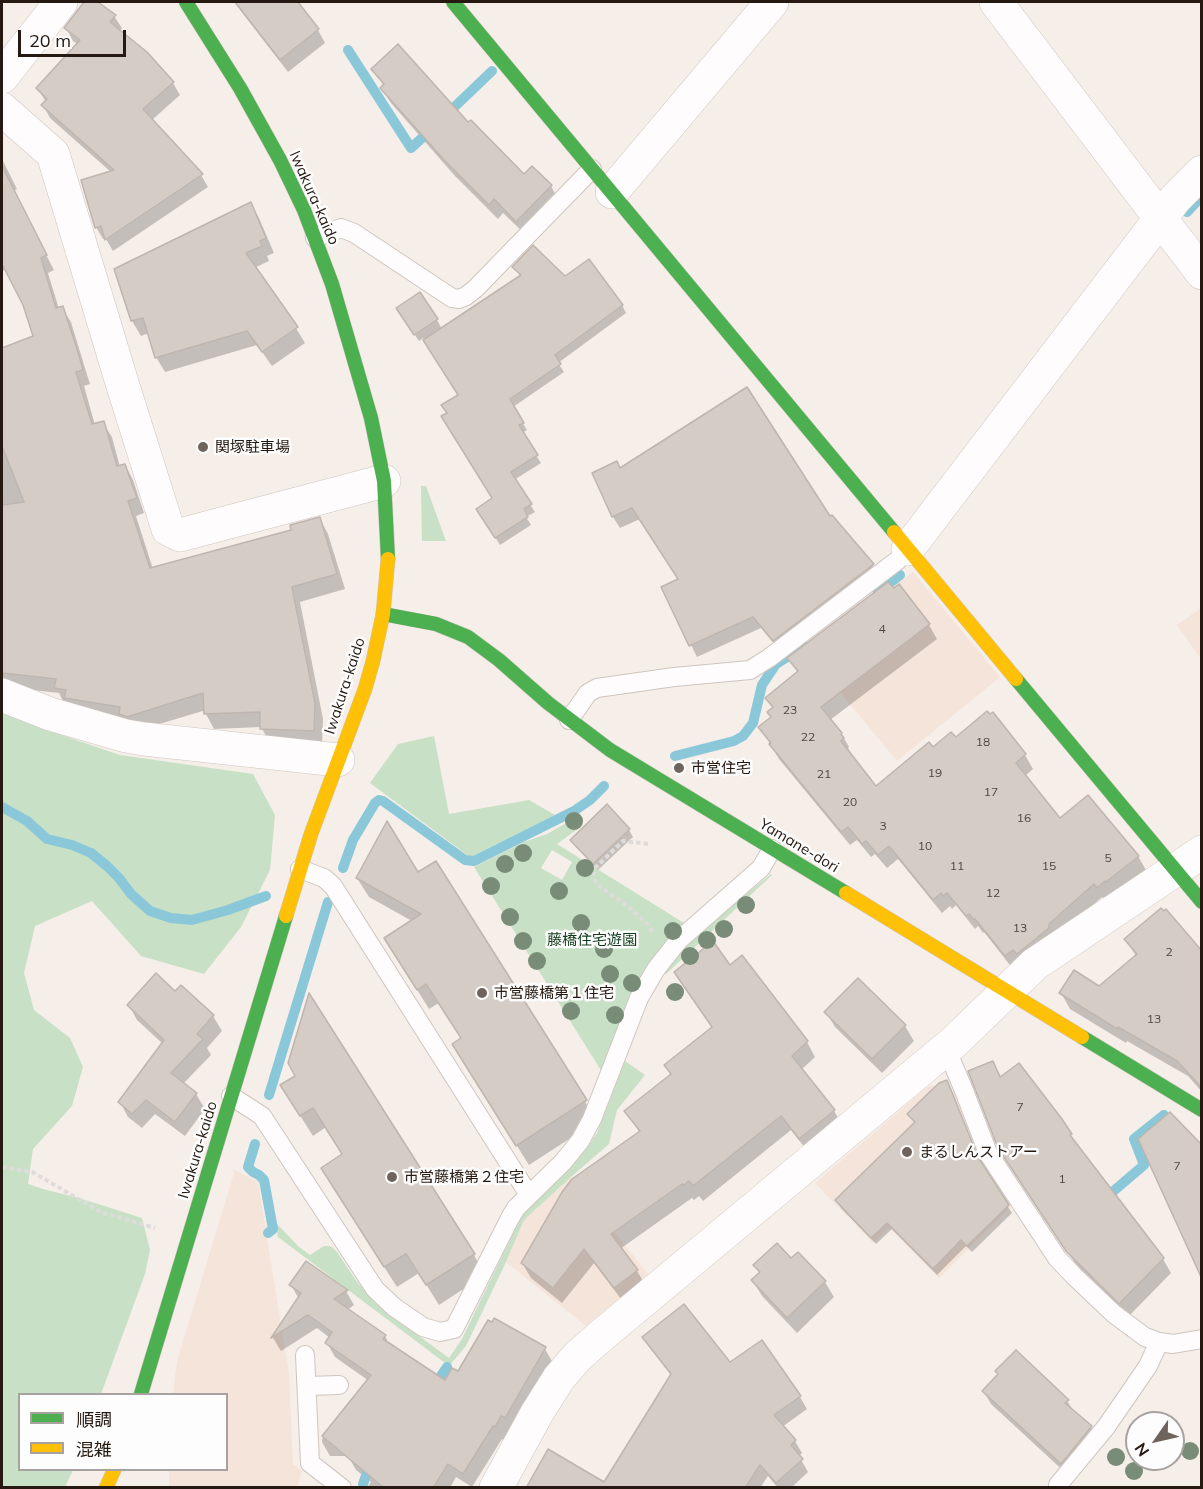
<!DOCTYPE html>
<html>
<head>
<meta charset="utf-8">
<style>
  body { margin:0 }
  #map { position:relative; width:1203px; height:1489px; overflow:hidden; background:#f6eee9; font-family:Mulish,"Noto Sans JP",sans-serif }
  canvas { display:block }
  .frame { position:absolute; inset:0; border:3px solid #251911; pointer-events:none }
  .legend { position:absolute; left:18px; top:1393px; width:210px; height:78px; box-sizing:border-box; background:#fdfdfd; border:2px solid #a7a29f; margin:0; padding:8px 10px; list-style:none; font-size:18px; color:#251911 }
  .legend li { display:flex; align-items:center; gap:12px; height:30px }
  .legend b { width:30px; border:2px solid #a7a29f }
  .north { position:absolute; left:1125px; top:1411px; width:60px; height:60px; box-sizing:border-box; background:#fdfdfd; border:2px solid #a7a29f; border-radius:50%; rotate:236deg; font-size:16px; font-weight:700; line-height:24px; text-align:center; color:#251911 }
  .north::after { content:''; display:block; margin:auto; width:21px; height:27px; background:#6e645d; clip-path:polygon(50% 0,100% 100%,50% 72%,0 100%) }
  .scale { position:absolute; left:18px; top:30px; width:108px; height:27px; box-sizing:border-box; border:3px solid #251911; border-top:0; padding-left:8px; font-size:18px; line-height:21px; white-space:nowrap; color:#251911; -webkit-text-stroke:4px #fdfdfd; paint-order:stroke }
</style>
</head>
<body>
<div id="map">
<canvas width="1203" height="1489"></canvas>
<div class="frame"></div>
<ul class="legend">
<li><b style="height:8px;background:#4caf50"></b>順調</li>
<li><b style="height:8px;background:#ffc107"></b>混雑</li>
</ul>
<div class="north">N</div>
<div class="scale">20 m</div>
</div>
<script>
const g = document.querySelector('canvas').getContext('2d');
g.lineJoin = 'round';
function fill(path, color) { g.fillStyle = color; g.fill(path, 'evenodd'); }
const poly = rows => new Path2D(rows.map(r => 'M' + r).join(''));
function strokePath(path, color, width, dash) { g.strokeStyle = color; g.lineWidth = width; g.lineCap = dash ? 'butt' : 'round'; g.setLineDash(dash || []); g.stroke(path); }
function label(font, color, halo, rows, align = 'center') {
  g.font = font + ' Mulish,"Noto Sans JP",sans-serif'; g.lineWidth = 5; g.setLineDash([]); g.textBaseline = 'middle'; g.strokeStyle = halo; g.fillStyle = color; for (const [text, x, y, turn = 0] of rows) {
    g.save(); g.translate(x, y); g.rotate((+turn || 0) * Math.PI / 180); g.textAlign = isNaN(turn) ? turn : align; if (halo) g.strokeText(text, 0, 0); g.fillText(text, 0, 0); g.restore();
  }
}
fill(poly([
  [913,572,1000,677,897,761,806,651],
  [1201,608,1201,659,1177,625],
  [930,1085,956,1092,1012,1205,939,1278,889,1228,873,1243,815,1183],
  [235,1170,258,1182,289,1374,293,1464,302,1471,297,1487,169,1488,169,1470,226,1470,226,1394,173,1394,177,1361],
  [571,1177,648,1274,586,1326,506,1262,524,1220]
]), '#f5e4d9');
fill(poly([
  [421,486,426,486,446,541,422,541],
  [2,712,41,728,120,755,253,774,275,815,270,870,241,927,204,974,141,956,92,901,35,926,24,973,34,1010,70,1038,83,1067,72,1106,33,1149,28,1184,43,1189,79,1198,142,1218,150,1250,145,1274,101,1394,20,1394,20,1470,73,1470,65,1487,2,1487],
  [434,736,449,814,529,800,555,815,470,857,370,783,398,744],
  [577,817,583,825,557,844,684,923,674,934,602,1072,474,867,524,842,547,834],
  [552,850,572,862,562,880,541,868],
  [771,874,772,875,666,974,665,973,687,944,709,924],
  [625,1061,645,1075,617,1110,609,1144,571,1177,524,1220,506,1262,466,1346,449,1366,278,1237,275,1222,299,1247,310,1255,324,1246,328,1246,332,1247,337,1252,355,1279,375,1303,385,1311,449,1358,462,1339,522,1215,526,1209,570,1167,587,1148,597,1133]
]), '#c8e0c5');
fill(poly([
  [86,2,96,2,114,16,122,28,119,32,173,83,180,95,152,120,201,175,208,187,113,251,106,239,103,239,96,227,112,173,50,118,43,105,46,102,38,89,78,44,73,41,66,28],
  [234,2,296,2,318,30,325,43,288,72],
  [373,69,468,124,524,176,551,186,559,201,526,235,503,213,498,219,455,176,391,103,382,88,384,86],
  [2,159,17,189,13,191,54,270,48,273,59,309,62,308,71,322,85,368,90,384,84,386,95,425,103,423,112,437,120,467,125,465,133,480,144,513,136,516,153,569,293,531,320,519,328,534,345,589,300,602,323,719,322,745,270,743,261,727,214,729,206,714,206,710,136,731,64,703,59,693,4,687,2,684,2,613,17,615,2,577,2,539,4,538,2,533,2,349,35,337,24,305,6,269,2,272],
  [251,204,259,218,274,253,267,256,269,261,254,268,296,328,305,343,272,366,257,345,165,372,156,357,149,333,141,336,132,321,116,270],
  [514,267,565,278,622,305,626,313,558,363,564,372,513,407,527,430,522,433,541,463,514,480,535,512,526,517,531,525,500,545,478,509,494,499,448,414,460,395,423,338,419,341,402,316,437,320,442,329,521,277],
  [621,470,830,519,832,517,872,565,879,577,780,651,761,628,697,657,663,588,679,580,640,519,620,528,613,517,594,474],
  [899,586,929,625,937,639,830,720,841,733,849,747,848,748,851,753,849,754,876,788,933,749,956,739,992,714,1025,755,1033,769,1025,776,1060,820,1138,856,1146,870,1105,900,1102,897,1056,938,1013,969,984,932,983,933,978,926,975,929,956,905,952,909,950,906,942,913,898,859,887,868,875,854,871,857,857,840,850,845,779,759,760,727,772,718,773,709,767,698,798,673,789,659],
  [629,830,633,837,598,870,576,847,572,840],
  [435,863,597,1121,529,1165,465,1064,462,1039,439,1003,429,1009,398,959,412,921,369,897,357,878,418,874],
  [1126,939,1202,953,1202,1092,1188,1076,1127,1041,1126,1043,1070,1009,1061,993,1099,988,1136,956],
  [729,967,807,1042,815,1057,801,1070,834,1111,843,1126,809,1153,791,1130,703,1201,699,1196,694,1200,692,1198,620,1249,637,1271,646,1286,624,1303,594,1263,562,1303,531,1278,522,1263,640,1133,626,1111,672,1075,713,1028,676,973],
  [858,980,905,1026,914,1041,882,1073,835,1027,826,1012],
  [181,987,213,1016,222,1031,207,1048,211,1055,183,1084,196,1094,205,1109,185,1136,155,1114,142,1128,128,1117,120,1102,163,1044,137,1020,129,1005,176,994],
  [993,1063,1002,1078,1060,1120,1079,1150,1163,1259,1171,1273,1128,1317,1092,1283,1075,1263,1008,1163],
  [297,1076,474,1255,485,1275,439,1305,419,1273,397,1287,334,1189,344,1156,326,1127,313,1136,294,1106],
  [947,1082,951,1089,980,1164,1012,1213,972,1252,966,1246,937,1275,892,1229,876,1244,841,1208,837,1201,915,1123,909,1114],
  [798,1254,825,1282,834,1297,797,1333,762,1296,753,1281,760,1274,755,1266,791,1260],
  [306,1263,346,1291,354,1305,347,1310,385,1336,390,1346,445,1382,458,1373,545,1349,553,1363,503,1440,502,1439,472,1487,456,1477,450,1488,367,1488,371,1482,356,1470,348,1456,330,1456,322,1442,322,1439,369,1381,335,1357,327,1343,330,1338,317,1328,281,1351,273,1338,299,1299,291,1285],
  [644,1337,730,1364,761,1342,800,1397,807,1409,782,1427,795,1441,802,1453,799,1456,808,1472,791,1488,778,1488,768,1476,760,1488,528,1488,584,1470,606,1482,672,1376,651,1349],
  [984,1392,1067,1401,1075,1413,1091,1427,1098,1440,1069,1476,991,1404]
]), '#0003');
strokePath(poly([
  [348,50,411,148,433,128],
  [446,115,492,71],
  [1187,212,1202,196],
  [878,592,900,575],
  [675,756,734,741,743,736,753,723,762,685,776,664,805,646],
  [2,807,27,821,47,839,72,845,91,853,107,866,119,878,131,894,150,911,171,918,192,920,228,910,266,896],
  [343,868,353,840,375,803,379,800,383,801,465,860,474,861,574,811,590,800,604,786],
  [269,1095,328,902],
  [255,1144,248,1167,253,1172,259,1175,264,1180,273,1229,268,1233],
  [1103,1200,1144,1165,1134,1139,1164,1115],
  [432,1389,447,1367],
  [363,1484,371,1462]
]), '#8ac8d9', 10);
const building = poly([
  [84,2,98,2,116,15,110,22,147,52,174,82,143,109,203,174,105,240,101,226,95,228,81,180,114,170,41,105,47,99,36,88,80,40,64,28,84,2],
  [235,2,298,2,319,29,280,60,235,2],
  [398,44,468,122,471,120,524,174,532,166,552,185,516,222,494,199,489,205,445,161,380,88,384,84,371,69,398,44],
  [2,166,47,255,41,258,56,308,63,306,78,352,83,370,76,372,92,424,104,421,117,466,125,464,137,498,128,501,150,568,291,530,290,525,320,517,337,574,292,587,315,703,314,731,260,729,260,712,204,714,203,693,127,717,119,714,120,707,64,698,66,690,54,688,56,679,2,673,2,505,24,502,2,446,2,348,33,336,23,305,2,264,2,166],
  [251,202,266,238,260,241,262,246,246,253,298,327,262,352,247,331,155,358,143,318,131,321,114,269,251,202],
  [533,245,565,276,589,259,623,305,555,355,561,364,510,399,524,423,519,425,538,455,511,472,532,504,524,509,528,517,495,538,476,509,492,498,441,416,447,413,441,405,458,395,423,340,521,275,512,267,533,245],
  [420,292,438,319,414,335,396,308,420,292],
  [747,387,830,516,832,515,874,564,773,641,753,617,689,646,661,587,678,579,632,508,612,517,592,473,617,461,620,468,747,387],
  [888,582,894,588,899,584,930,624,821,707,842,733,841,734,844,738,841,741,876,786,929,742,933,747,951,732,956,737,987,711,990,714,993,712,1026,754,1016,763,1060,818,1088,795,1139,856,1106,882,1105,881,1097,888,1094,884,1049,924,1049,928,1017,954,1013,950,1005,956,975,919,974,920,969,914,966,916,947,893,943,896,941,893,933,900,889,846,878,855,866,841,862,844,848,827,841,832,769,744,771,743,758,727,771,717,767,712,773,707,765,698,798,671,787,658,888,582],
  [607,804,630,829,593,864,570,840,607,804],
  [387,821,418,872,436,861,587,1100,516,1146,452,1044,461,1038,426,984,417,990,384,938,421,914,356,878,387,821],
  [1161,908,1164,911,1166,909,1202,951,1202,1088,1177,1061,1118,1027,1117,1029,1059,993,1074,970,1099,986,1137,954,1124,939,1161,908],
  [713,941,730,965,742,955,808,1041,792,1056,835,1110,799,1139,781,1116,693,1186,689,1181,684,1185,682,1184,611,1234,638,1270,614,1288,584,1249,553,1288,521,1263,562,1192,572,1179,640,1131,624,1111,671,1074,664,1065,712,1027,674,972,713,941],
  [156,973,175,991,181,985,214,1015,197,1034,203,1039,171,1073,197,1093,175,1122,146,1100,132,1114,118,1102,164,1040,127,1005,156,973],
  [858,978,906,1025,872,1059,824,1012,858,978],
  [309,993,475,1254,426,1285,406,1254,384,1267,321,1168,342,1154,313,1108,300,1116,280,1085,295,1076,288,1063,309,993],
  [993,1061,1000,1077,1019,1063,1062,1119,1072,1134,1070,1135,1164,1258,1119,1304,1066,1251,998,1148,968,1071,993,1061],
  [947,1080,978,1157,1009,1205,967,1246,961,1240,933,1269,887,1223,871,1238,835,1200,915,1122,907,1114,939,1083,947,1080],
  [1170,1112,1202,1145,1202,1279,1138,1139,1170,1112],
  [777,1243,791,1258,798,1252,826,1281,787,1318,751,1280,760,1272,753,1265,777,1243],
  [306,1261,348,1290,334,1299,386,1335,383,1339,445,1380,452,1368,458,1371,488,1320,492,1322,494,1318,546,1347,505,1418,501,1416,495,1427,493,1426,463,1474,448,1464,433,1488,384,1488,322,1436,371,1375,325,1343,332,1332,308,1315,271,1338,301,1293,289,1285,306,1261],
  [684,1304,730,1362,762,1340,801,1396,774,1415,796,1440,791,1445,803,1459,776,1483,760,1465,745,1488,526,1488,548,1449,604,1482,671,1374,642,1337,684,1304],
  [1016,1350,1069,1400,1065,1403,1092,1426,1061,1464,982,1391,998,1374,995,1371,1016,1350]
]);
fill(building, '#d6ccc6');
strokePath(building, '#beb5af', 1.5);
const lane = poly([
  [315,238,341,228,354,233,452,298,459,299,466,296,475,289,592,169],
  [569,720,588,693,597,688,674,677,750,670,769,658,898,560,908,549],
  [300,869,324,878,333,886,529,1195],
  [946,1048,963,1088,988,1153,1057,1258,1074,1276,1114,1314,1145,1337,1159,1342,1173,1344,1202,1339],
  [231,1096,262,1116,375,1289,394,1307,423,1327,440,1332,454,1329,510,1218,516,1208,563,1162,580,1141,592,1119,639,998,656,969,679,940,761,868,772,849],
  [305,1355,310,1463,342,1488],
  [307,1386,339,1385],
  [1058,1485,1106,1427,1148,1366,1159,1342]
]);
const street = poly([
  [996,2,1202,273],
  [2,77,61,2],
  [2,109,53,154,123,386,168,529,180,535,384,481],
  [612,192,772,2],
  [908,549,1143,241,1176,198,1202,172],
  [2,695,50,714,126,736,144,739,338,760],
  [496,1488,537,1413,559,1378,578,1356,602,1335,954,1042,1035,964,1202,852]
]);
const fast = poly([
  [186,2,240,88,280,160,304,210,332,284,371,418,384,481,388,559],
  [453,2,894,532],
  [383,614,436,624,468,637,499,660,548,703,610,750,846,893],
  [1016,679,1202,902],
  [1082,1037,1202,1110],
  [141,1394,286,916]
]);
const slow = poly([
  [894,532,1016,679],
  [846,893,1082,1037],
  [286,916,311,834,365,689,373,661,383,614,388,559],
  [106,1488,114,1470]
]);
strokePath(lane, '#cfc5bf', 20);
strokePath(street, '#cfc5bf', 34);
strokePath(fast, '#cfc5bf', 15);
strokePath(slow, '#cfc5bf', 15);
strokePath(poly([
  [648,844,623,841,595,868,594,877,596,883,602,888,630,908,647,924,653,932],
  [2,1167,32,1172,101,1212,155,1228]
]), '#dedcdb', 4, [4.5, 3]);
strokePath(lane, '#fefcfc', 18);
strokePath(street, '#fefcfc', 33);
strokePath(fast, '#4caf50', 14);
strokePath(slow, '#ffc107', 14);
g.fillStyle = '#788c78';
for (const [x, y] of [
  [574,821],
  [523,853],
  [505,864],
  [585,868],
  [491,886],
  [559,891],
  [746,905],
  [510,917],
  [581,923],
  [724,929],
  [673,931],
  [707,940],
  [523,941],
  [604,949],
  [690,956],
  [537,961],
  [610,974],
  [632,983],
  [675,992],
  [571,1011],
  [615,1015],
  [1190,1451],
  [1116,1457],
  [1134,1471]
]) { g.beginPath(); g.arc(x, y, 9, 0, 2 * Math.PI); g.fill(); }
for (const [x, y, r, color] of [
  [203,447,6,"#6e645d"],
  [679,768,6,"#6e645d"],
  [482,993,6,"#6e645d"],
  [907,1152,6,"#6e645d"],
  [392,1177,6,"#6e645d"]
]) { const dot = new Path2D(); dot.arc(x, y, r, 0, 2 * Math.PI); g.fillStyle = color; g.fill(dot); strokePath(dot, '#fdfdfd', 2); }
label('12px', '#51463e', null, [
  ["4",882,629],
  ["23",790,710],
  ["22",808,737],
  ["18",983,742],
  ["19",935,773],
  ["21",824,774],
  ["17",991,792],
  ["20",850,802],
  ["16",1024,818],
  ["3",883,826],
  ["10",925,846],
  ["5",1108,858],
  ["11",957,866],
  ["15",1049,866],
  ["12",993,893],
  ["13",1020,928],
  ["2",1169,952],
  ["13",1154,1019],
  ["7",1020,1107],
  ["7",1177,1166],
  ["1",1062,1179]
]);
label('15px', '#251911', '#fdfdfd', [
  ["Iwakura-kaido",314,198,66],
  ["Iwakura-kaido",345,686,-72],
  ["Yamane-dori",799,846,31],
  ["Iwakura-kaido",198,1150,-73]
]);
label('15px', '#251911', '#fdfdfd', [
  ["関塚駐車場",215,447],
  ["市営住宅",691,768],
  ["市営藤橋第１住宅",494,993],
  ["まるしんストアー",919,1152],
  ["市営藤橋第２住宅",404,1177]
], 'left');
label('15px', '#113c1b', '#fdfdfd', [
  ["藤橋住宅遊園",592,940]
]);
</script>
</body>
</html>
